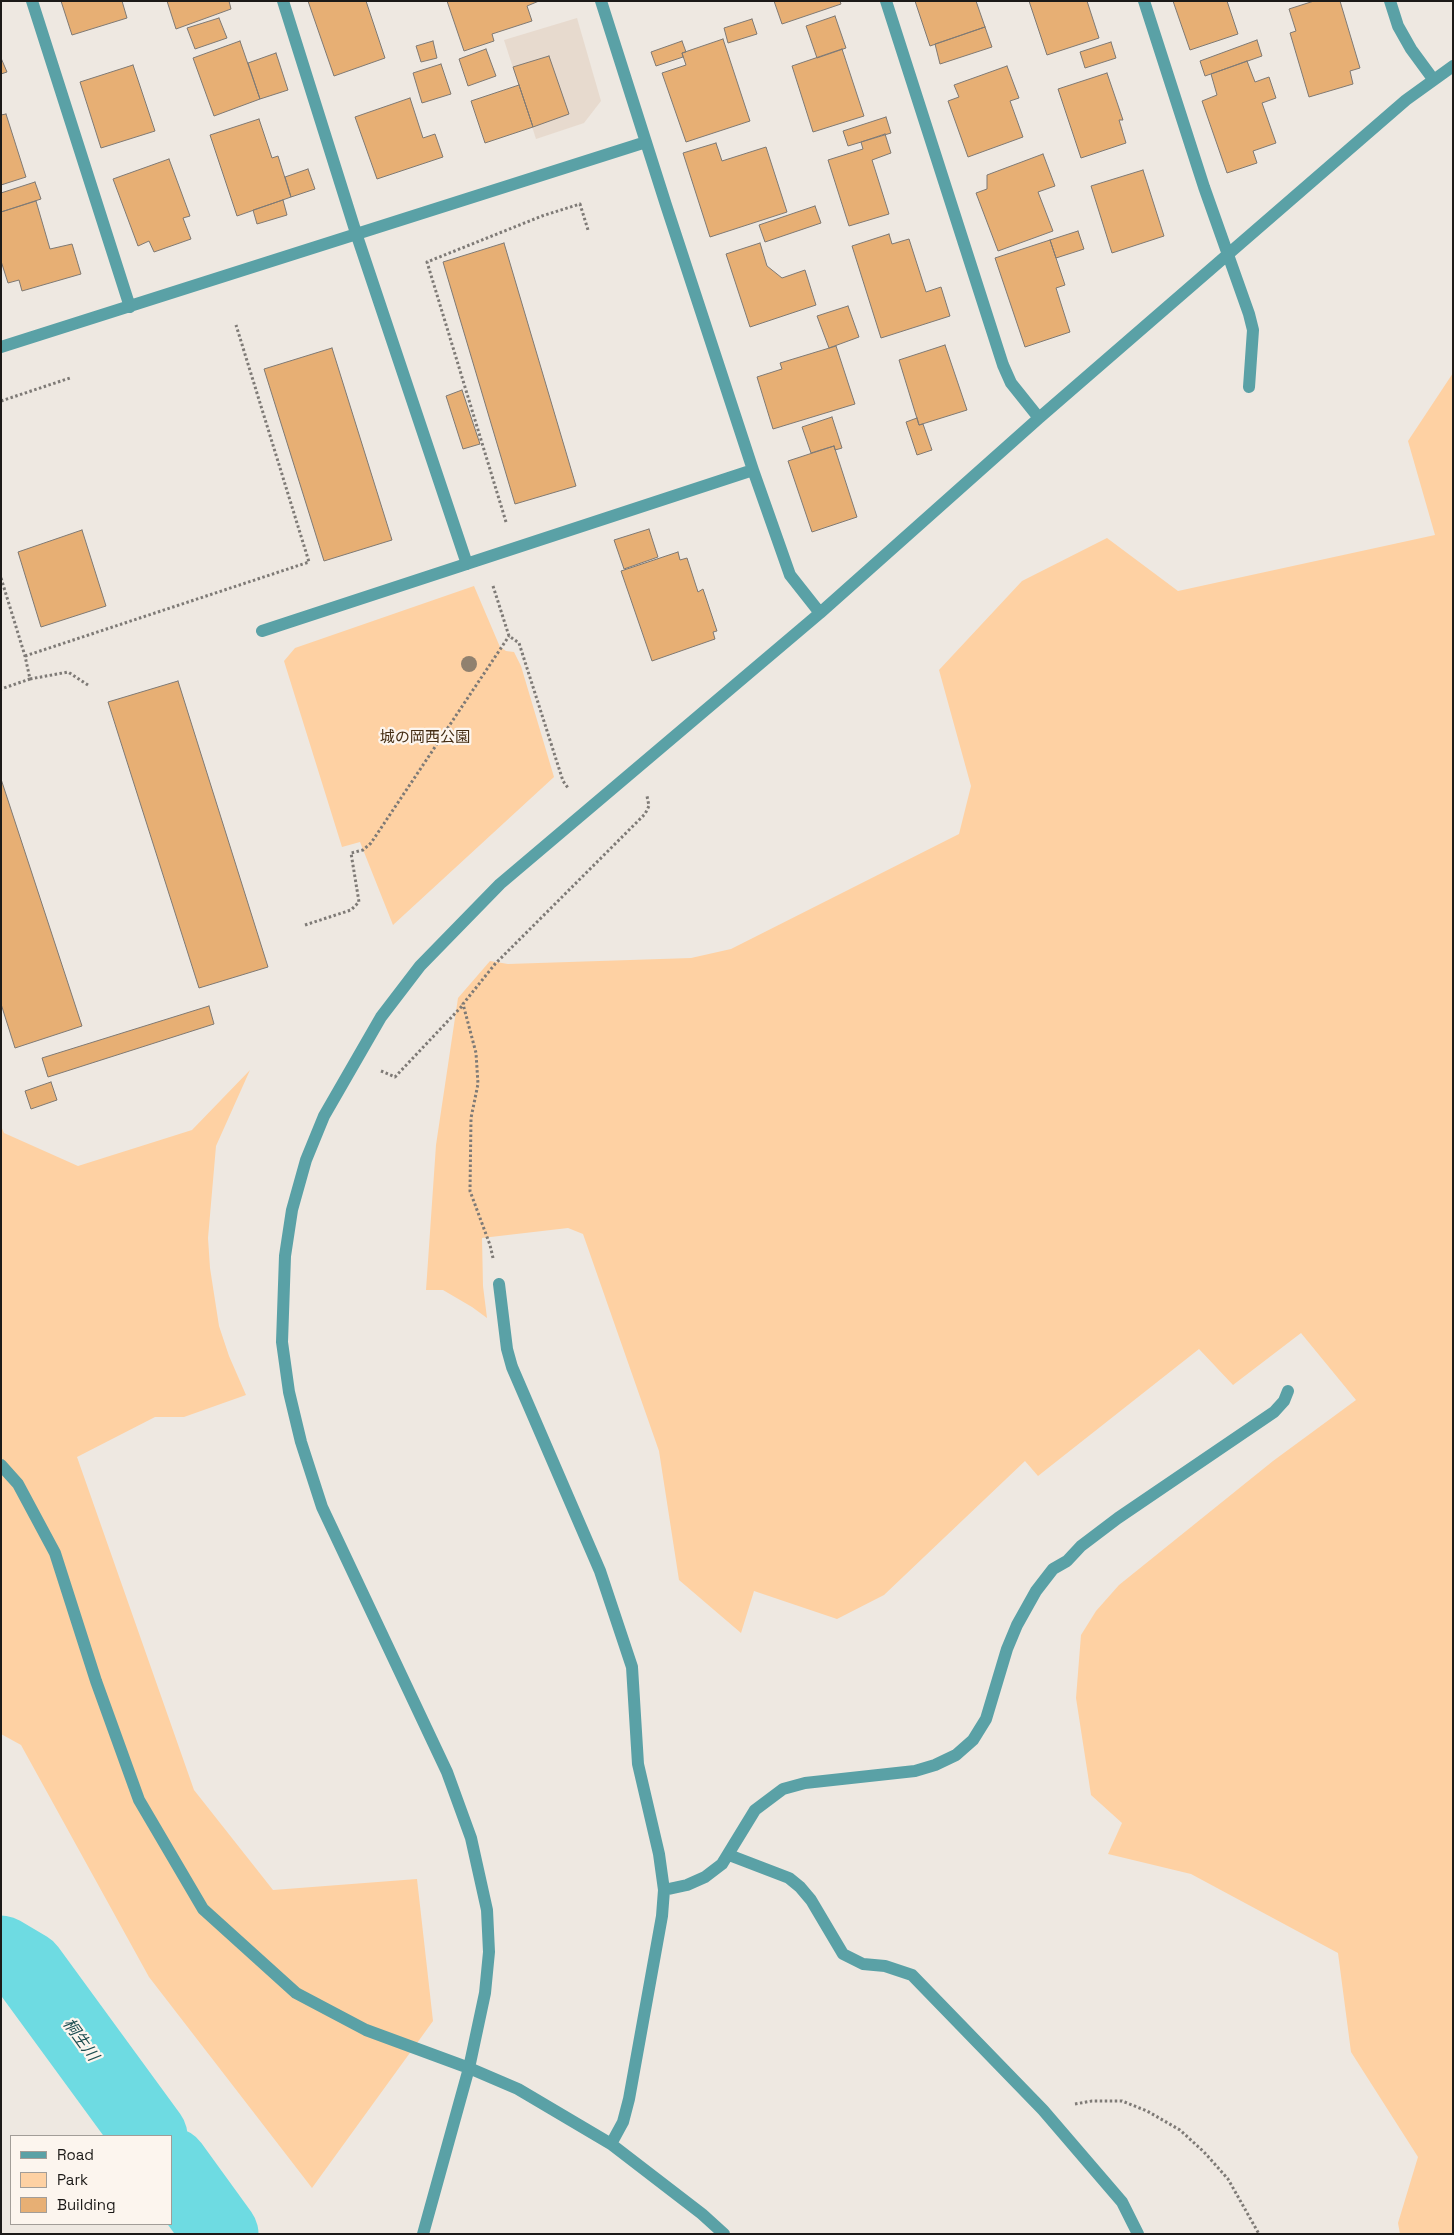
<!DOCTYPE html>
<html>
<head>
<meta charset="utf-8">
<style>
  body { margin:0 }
  #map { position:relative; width:1454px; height:2235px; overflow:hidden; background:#eee8e1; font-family:"Space Grotesk",sans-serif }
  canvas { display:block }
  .frame { position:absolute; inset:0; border:2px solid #1c1a18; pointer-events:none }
  .legend { position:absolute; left:10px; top:2135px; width:162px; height:90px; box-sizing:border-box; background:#fcf5ee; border:1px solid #a29d98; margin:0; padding:6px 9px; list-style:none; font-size:15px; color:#1c1a18 }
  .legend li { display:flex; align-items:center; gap:10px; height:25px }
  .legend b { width:25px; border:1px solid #a29d98 }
</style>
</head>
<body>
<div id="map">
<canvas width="1454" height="2235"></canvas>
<div class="frame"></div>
<ul class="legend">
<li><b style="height:6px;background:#5aa1a6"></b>Road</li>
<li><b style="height:14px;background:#fed1a3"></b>Park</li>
<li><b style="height:14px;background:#e7af74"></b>Building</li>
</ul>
</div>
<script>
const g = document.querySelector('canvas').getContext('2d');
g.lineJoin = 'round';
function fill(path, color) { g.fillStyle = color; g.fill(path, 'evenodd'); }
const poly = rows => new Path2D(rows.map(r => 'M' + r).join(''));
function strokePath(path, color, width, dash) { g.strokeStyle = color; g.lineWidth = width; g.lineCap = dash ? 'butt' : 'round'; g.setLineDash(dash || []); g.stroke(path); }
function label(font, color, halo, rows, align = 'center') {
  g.font = font + ' "Space Grotesk","Noto Sans JP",sans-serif'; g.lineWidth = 4.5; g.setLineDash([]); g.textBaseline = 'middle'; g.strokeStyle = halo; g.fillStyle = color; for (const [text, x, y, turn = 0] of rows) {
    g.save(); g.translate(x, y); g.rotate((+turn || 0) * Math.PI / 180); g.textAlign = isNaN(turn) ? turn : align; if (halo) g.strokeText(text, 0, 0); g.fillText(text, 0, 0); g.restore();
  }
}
fill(poly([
  [577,18,601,101,584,123,536,139,504,40]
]), '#e7dace');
fill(poly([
  [1453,373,1453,2234,1400,2234,1398,2223,1418,2157,1351,2052,1338,1953,1191,1874,1108,1854,1122,1823,1091,1795,1076,1698,1081,1635,1096,1611,1119,1585,1273,1461,1356,1400,1301,1333,1233,1385,1199,1349,1038,1476,1025,1461,884,1595,837,1619,754,1591,741,1633,679,1580,659,1451,583,1234,568,1228,482,1238,483,1286,487,1318,472,1307,443,1290,426,1290,436,1145,458,998,490,961,508,964,691,958,731,949,959,834,971,786,939,670,1022,581,1107,538,1178,591,1435,535,1408,441],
  [474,586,500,647,506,651,514,652,521,666,554,777,393,925,360,842,342,847,284,661,295,648],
  [250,1070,216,1146,208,1238,210,1268,219,1326,229,1356,246,1395,184,1417,155,1417,77,1457,194,1790,273,1890,417,1879,433,2021,312,2188,149,1977,21,1745,1,1734,1,1126,4,1133,78,1166,192,1130]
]), '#fed1a3');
strokePath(poly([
  [1,1953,28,1969,150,2136],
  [171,2165,221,2234]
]), '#6edbe2', 75);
const building = poly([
  [61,1,122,1,127,18,72,35,61,1],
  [167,1,229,1,231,9,176,29,167,1],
  [308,1,366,1,385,58,334,76,308,1],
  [447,1,539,1,527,6,532,21,492,34,494,41,464,51,447,1],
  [774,1,840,1,841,4,782,24,774,1],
  [915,1,976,1,985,27,930,46,915,1],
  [1029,1,1087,1,1099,38,1047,55,1029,1],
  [1173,1,1227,1,1238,34,1190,50,1173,1],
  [1314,1,1340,1,1360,68,1350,71,1353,84,1309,97,1290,33,1296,31,1289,9,1314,1],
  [835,16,846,48,817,58,806,26,835,16],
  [219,18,227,38,195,49,187,28,219,18],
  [752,19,757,34,728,43,724,28,752,19],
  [985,27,992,47,940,64,935,44,985,27],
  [723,39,750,121,686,142,662,73,686,65,682,53,723,39],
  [1257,40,1262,56,1205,76,1200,61,1257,40],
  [240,41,260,99,214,116,193,58,240,41],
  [433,41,437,58,421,62,416,46,433,41],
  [682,41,686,52,682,53,683,57,656,66,651,52,682,41],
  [1111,42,1116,58,1085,68,1080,52,1111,42],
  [486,49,496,76,468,86,459,59,486,49],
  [842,49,864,116,813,132,792,66,842,49],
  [276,53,288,90,260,99,248,63,276,53],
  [549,56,569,114,533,127,513,67,549,56],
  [1,58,7,72,1,74,1,58],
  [1247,61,1255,82,1269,77,1276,98,1262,103,1276,143,1253,151,1257,163,1227,173,1202,101,1217,95,1211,74,1247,61],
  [441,64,451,94,422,103,413,73,441,64],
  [133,65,155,131,101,148,80,82,133,65],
  [1007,66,1019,98,1010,101,1023,137,968,157,948,101,959,97,954,85,1007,66],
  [1107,73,1123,120,1119,120,1126,143,1081,158,1058,89,1107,73],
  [519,85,533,127,485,143,471,101,519,85],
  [410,98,423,138,435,134,443,157,377,179,355,117,410,98],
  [6,114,26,177,1,185,1,115,6,114],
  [886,117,891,133,848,146,843,131,886,117],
  [259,119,272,158,278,156,291,197,237,216,210,135,259,119],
  [885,134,891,153,872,160,889,214,849,226,828,160,863,149,861,142,885,134],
  [716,143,722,161,766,147,787,212,710,237,683,153,716,143],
  [1043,154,1055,186,1038,192,1053,231,998,251,976,193,987,189,987,175,1043,154],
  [169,159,190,216,183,218,191,239,154,252,149,241,138,246,113,179,169,159],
  [308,169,315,189,291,197,285,177,308,169],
  [1143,170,1164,236,1112,253,1091,186,1143,170],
  [35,182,41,199,1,212,1,193,35,182],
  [283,200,287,215,257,224,253,210,283,200],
  [36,201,50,249,72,244,81,274,22,291,19,280,8,283,1,261,1,212,36,201],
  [815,206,821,223,765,242,759,225,815,206],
  [1078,231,1084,249,1056,258,1050,240,1078,231],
  [889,234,892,244,909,239,926,292,941,287,950,316,881,338,852,246,889,234],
  [1050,240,1065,285,1056,288,1070,332,1025,347,995,258,1050,240],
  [504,243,576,486,515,504,443,262,504,243],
  [760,243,767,266,782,278,805,270,816,305,750,327,726,254,760,243],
  [848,306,859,337,829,348,817,316,848,306],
  [945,345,967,410,919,425,899,360,945,345],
  [836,346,855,404,773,429,757,377,782,369,780,363,836,346],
  [332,348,392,540,324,561,264,369,332,348],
  [462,390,480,444,463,449,446,396,462,390],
  [832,417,842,448,835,450,834,446,811,453,802,427,832,417],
  [917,418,919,425,923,424,932,450,917,455,906,422,917,418],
  [834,446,857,517,812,532,788,461,834,446],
  [649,529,658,557,624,569,614,540,649,529],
  [82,530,106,606,41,627,18,552,82,530],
  [678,552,680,560,687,558,698,592,703,589,717,631,713,632,715,639,652,661,621,571,678,552],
  [178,681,268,967,199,988,108,702,178,681],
  [1,779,82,1026,15,1048,1,1004,1,779],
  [209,1006,214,1024,48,1077,42,1058,209,1006],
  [51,1082,57,1100,31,1109,25,1091,51,1082]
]);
fill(building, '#e7af74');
strokePath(building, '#7f7973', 1);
strokePath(poly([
  [1,401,70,378],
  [506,522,427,262,542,216,580,204,588,230],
  [1,578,25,656,30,679,1,689],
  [493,586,509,636,519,643,563,781,568,788],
  [25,656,309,562,236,325],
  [30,679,68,672,88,685],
  [305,925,351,910,359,902,351,853,363,850,371,843,509,636],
  [381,1071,395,1077,463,1005],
  [493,1258,490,1245,470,1191,471,1118,478,1084,476,1053,463,1004,495,964,645,814,649,806,647,796],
  [1075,2104,1092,2101,1122,2101,1147,2111,1180,2130,1204,2152,1228,2179,1259,2234]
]), '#7e7a76', 3, [2.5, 2.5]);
strokePath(poly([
  [32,1,130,307],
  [283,1,356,233,467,564],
  [601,1,666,205,753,470,790,575,820,613],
  [886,1,1003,365,1011,383,1039,418],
  [1144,1,1204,187,1249,314,1253,330,1249,387],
  [1390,1,1398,26,1411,49,1433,79],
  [1,347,646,142],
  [262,631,753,470],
  [499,1284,507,1349,512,1367,600,1571,632,1667,638,1764,659,1854,664,1890],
  [1,1465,18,1484,55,1553,96,1681,139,1800,203,1909,296,1993,366,2030,469,2068,518,2089,611,2144,702,2214,724,2234],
  [729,1855,789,1878,800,1887,811,1900,843,1954,863,1964,885,1966,912,1975,1043,2110,1122,2202,1138,2234],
  [611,2144,623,2122,629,2099,662,1916,664,1890,687,1885,705,1877,722,1864,755,1810,783,1789,805,1783,915,1771,935,1765,956,1755,973,1740,986,1719,1007,1649,1017,1625,1036,1591,1053,1569,1067,1561,1081,1546,1118,1518,1274,1412,1284,1401,1288,1391],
  [423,2234,469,2068,485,1993,489,1952,487,1910,471,1838,447,1772,322,1507,301,1442,289,1392,282,1342,285,1256,292,1210,306,1160,324,1116,381,1017,420,966,500,884,820,613,1039,418,1406,100,1453,66]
]), '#5aa1a6', 12);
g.fillStyle = '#90816f';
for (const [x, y] of [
  [469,664]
]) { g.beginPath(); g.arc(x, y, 8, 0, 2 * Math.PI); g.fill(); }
label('15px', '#432c12', '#fcf5ee', [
  ["城の岡西公園",425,738]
]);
label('italic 16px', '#1d4e51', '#fcf5ee', [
  ["桐生川",80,2040,54]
]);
</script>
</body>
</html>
